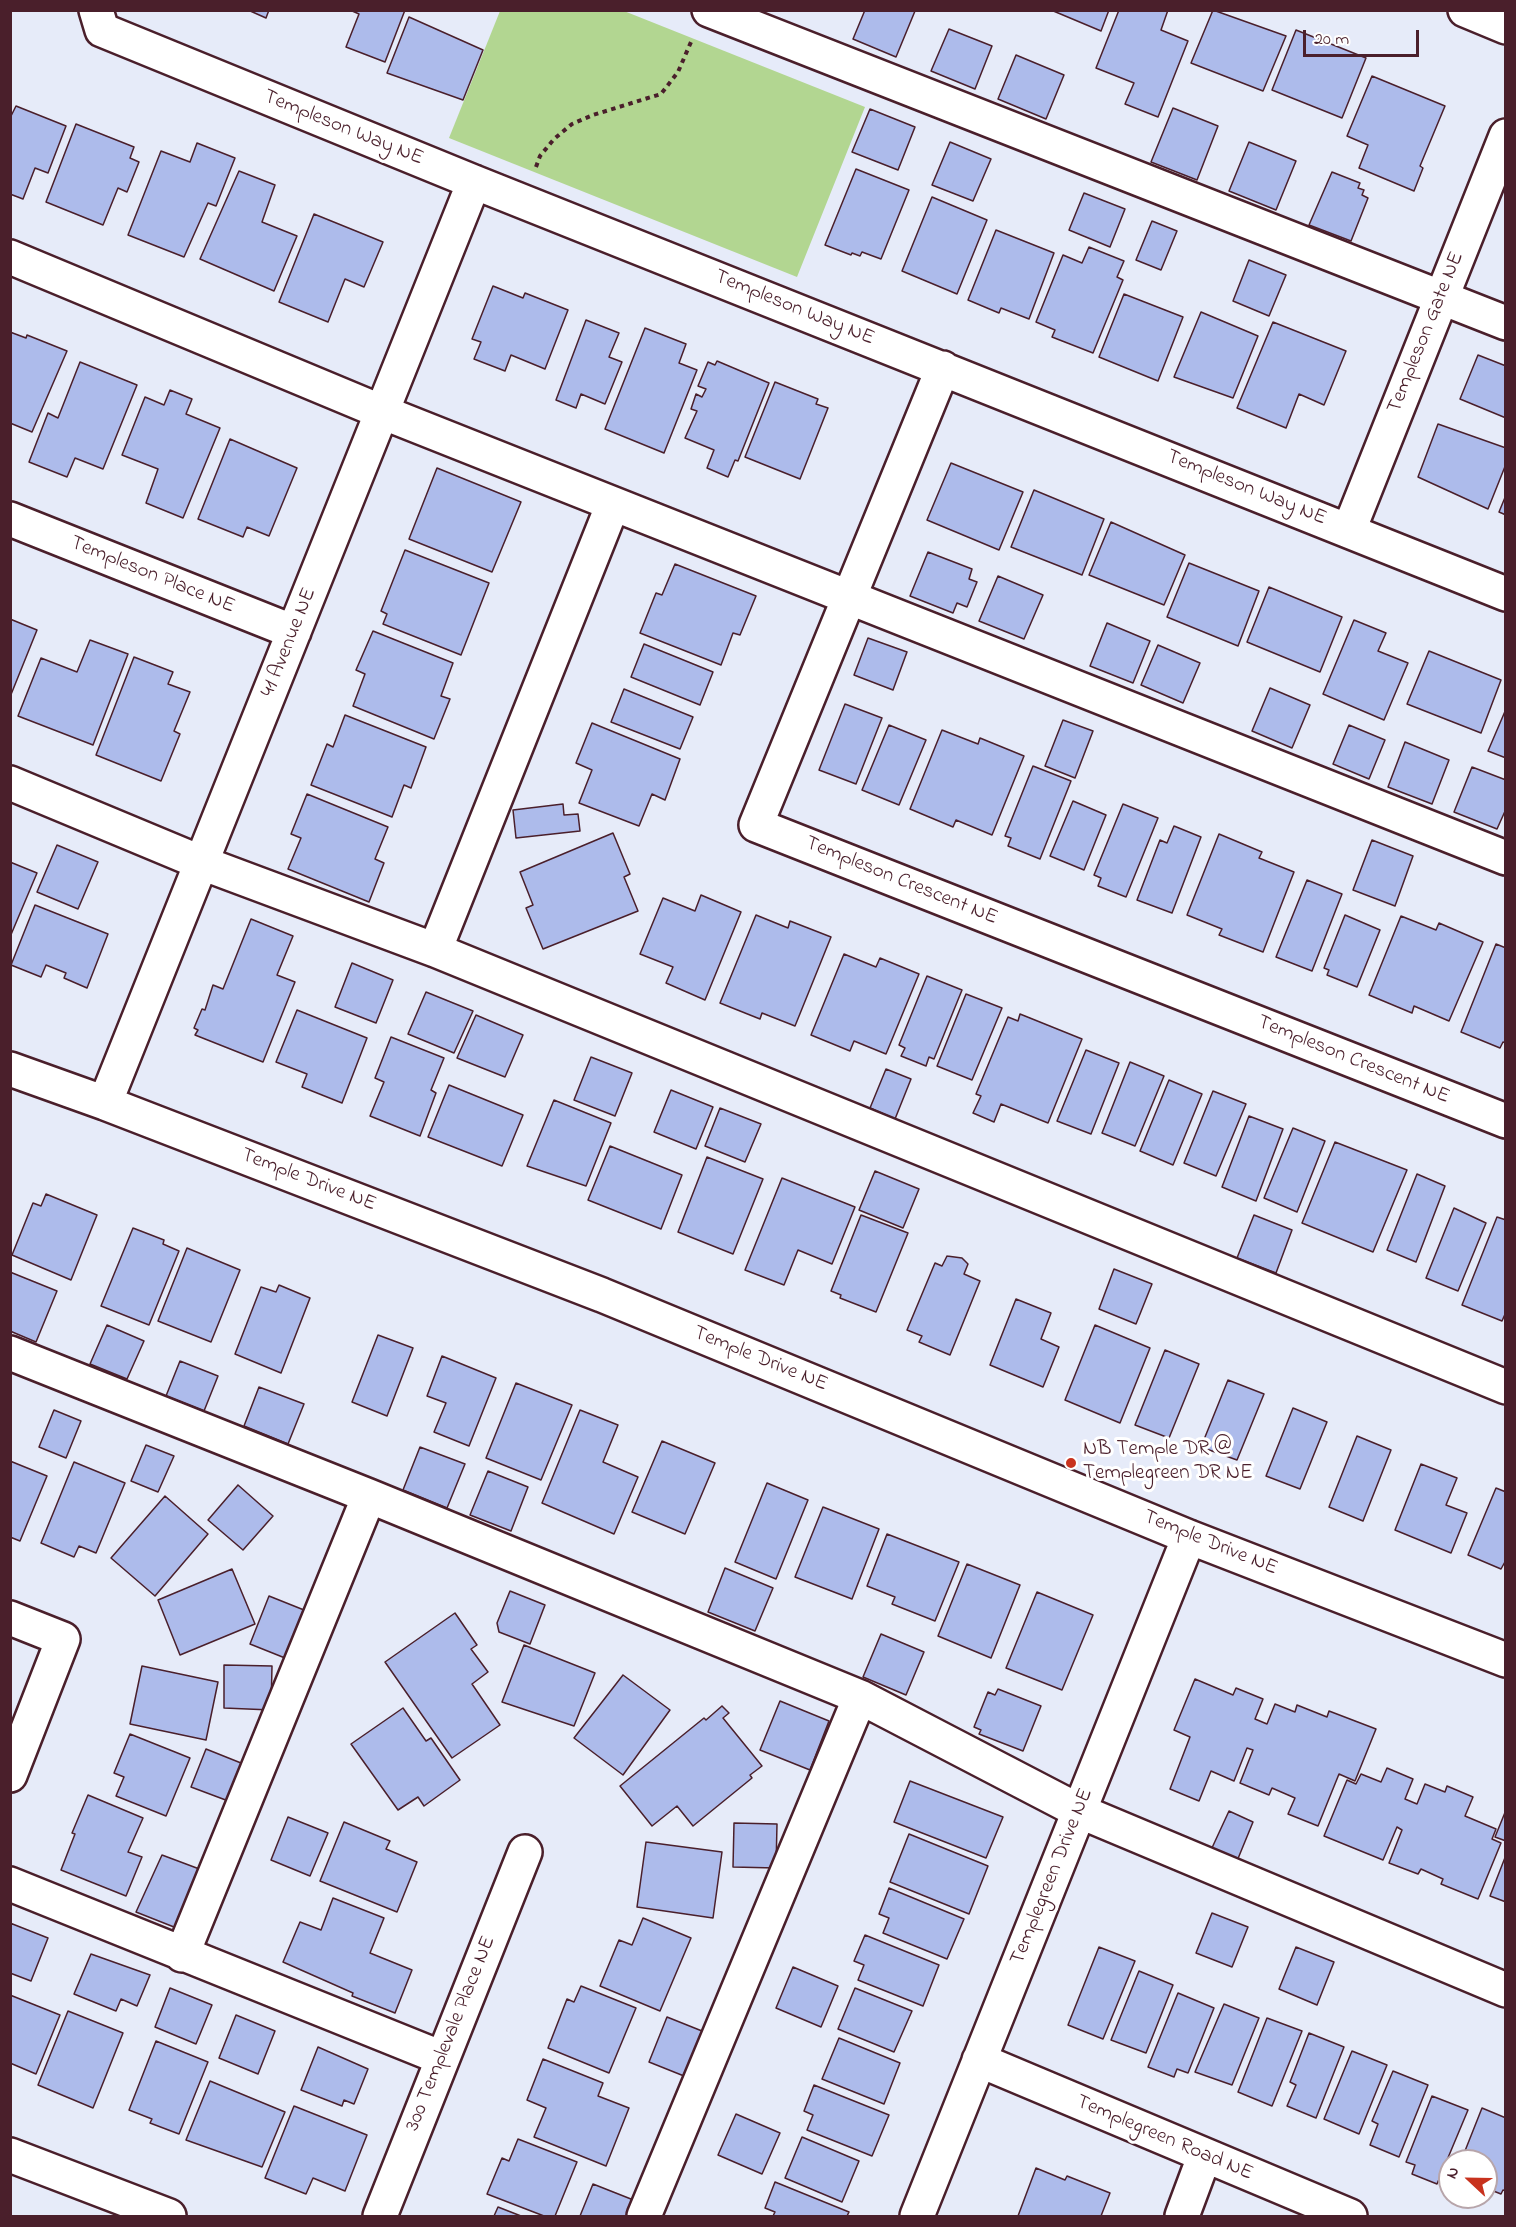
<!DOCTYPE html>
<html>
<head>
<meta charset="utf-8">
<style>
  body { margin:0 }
  #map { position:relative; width:1516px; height:2227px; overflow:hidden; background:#e6ebf9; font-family:"Indie Flower",sans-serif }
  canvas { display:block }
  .frame { position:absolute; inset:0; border:12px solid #4a1f2b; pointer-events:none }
  .north { position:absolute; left:1438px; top:2149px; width:60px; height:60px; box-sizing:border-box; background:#fff; border:2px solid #b7a5aa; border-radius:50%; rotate:292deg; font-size:16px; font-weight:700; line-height:24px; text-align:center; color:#4a1f2b }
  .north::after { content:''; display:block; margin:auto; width:21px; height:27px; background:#c8321e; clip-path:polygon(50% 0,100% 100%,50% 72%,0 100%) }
  .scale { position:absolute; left:1303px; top:30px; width:116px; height:27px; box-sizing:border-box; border:3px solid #4a1f2b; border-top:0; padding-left:8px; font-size:18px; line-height:21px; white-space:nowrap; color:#4a1f2b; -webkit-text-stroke:4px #fff; paint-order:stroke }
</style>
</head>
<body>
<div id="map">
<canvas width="1516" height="2227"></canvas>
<div class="frame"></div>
<div class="north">N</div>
<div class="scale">20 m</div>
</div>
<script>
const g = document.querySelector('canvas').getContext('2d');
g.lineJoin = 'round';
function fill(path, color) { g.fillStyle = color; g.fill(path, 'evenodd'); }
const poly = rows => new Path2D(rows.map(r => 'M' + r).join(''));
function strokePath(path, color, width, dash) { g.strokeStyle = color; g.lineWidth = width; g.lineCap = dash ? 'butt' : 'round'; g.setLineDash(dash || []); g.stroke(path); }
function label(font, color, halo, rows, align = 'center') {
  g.font = font + ' "Indie Flower",sans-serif'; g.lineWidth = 6; g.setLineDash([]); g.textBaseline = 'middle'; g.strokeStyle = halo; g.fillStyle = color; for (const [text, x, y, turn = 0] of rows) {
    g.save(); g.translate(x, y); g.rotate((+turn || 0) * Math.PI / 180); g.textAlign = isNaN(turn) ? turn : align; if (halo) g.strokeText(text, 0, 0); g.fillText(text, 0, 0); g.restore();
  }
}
fill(poly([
  [500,11,624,11,865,107,797,277,449,138]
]), '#b2d691');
const building = poly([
  [248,10,269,10,266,18,248,10],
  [350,10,405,10,385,62,346,47,359,14,350,10],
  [865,10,915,11,896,57,853,39,865,10],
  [1051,10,1109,10,1101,31,1051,10],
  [1119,10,1168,10,1161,30,1188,41,1158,117,1125,104,1134,83,1096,68,1119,10],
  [1213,10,1286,36,1263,91,1191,63,1213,10],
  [409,17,483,50,463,100,387,73,409,17],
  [949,29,992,46,975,89,931,71,949,29],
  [1296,30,1366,58,1342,118,1272,90,1296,30],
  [1016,55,1064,75,1046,119,998,99,1016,55],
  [1372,76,1445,106,1420,166,1423,168,1414,191,1359,168,1368,145,1347,136,1372,76],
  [16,106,66,126,48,173,35,168,23,199,10,194,10,118,16,106],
  [1173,108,1218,126,1197,180,1151,162,1173,108],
  [870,109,915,127,898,170,852,152,870,109],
  [76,124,134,147,130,158,139,162,127,192,118,188,103,225,46,202,76,124],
  [950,142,991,159,973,201,932,185,950,142],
  [1249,142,1296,161,1276,210,1229,191,1249,142],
  [197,143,235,158,216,206,208,203,184,257,128,235,161,151,190,162,197,143],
  [856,169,909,190,881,259,862,252,860,256,852,253,851,255,825,245,856,169],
  [239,171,275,185,262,222,297,236,274,291,200,259,239,171],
  [1332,172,1360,183,1358,188,1364,190,1362,195,1368,198,1351,241,1309,225,1332,172],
  [1084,193,1125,209,1110,247,1069,230,1084,193],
  [932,197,987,220,957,294,902,271,932,197],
  [314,214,383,242,364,287,345,279,328,322,279,302,314,214],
  [1152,221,1177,231,1161,270,1136,260,1152,221],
  [996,230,1054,253,1029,319,1001,308,999,313,968,300,996,230],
  [1089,247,1124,261,1117,277,1123,280,1093,353,1052,337,1055,330,1036,322,1063,255,1082,263,1089,247],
  [1249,260,1286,275,1269,316,1233,301,1249,260],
  [493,286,523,298,525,293,568,310,545,369,511,355,505,371,474,359,481,342,472,339,493,286],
  [1124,294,1183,317,1158,381,1099,357,1124,294],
  [1201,312,1258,336,1233,398,1174,377,1201,312],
  [586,320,619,333,609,357,622,362,605,404,581,394,576,408,556,400,586,320],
  [1273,322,1346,351,1324,405,1299,394,1286,428,1237,408,1273,322],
  [645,328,686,344,679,363,697,370,664,453,605,429,645,328],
  [10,332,26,338,27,335,67,351,32,432,10,423,10,332],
  [1478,355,1506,366,1506,418,1460,399,1478,355],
  [717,361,769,383,738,461,735,460,728,477,707,468,714,450,685,438,697,411,691,409,696,394,702,397,706,389,698,386,708,362,715,365,717,361],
  [80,362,137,385,103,469,75,458,67,477,29,462,48,413,58,418,80,362],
  [775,382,818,399,816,404,828,408,800,479,745,457,775,382],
  [170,390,192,399,186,414,220,428,183,518,146,503,158,469,122,455,145,397,164,405,170,390],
  [1438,424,1506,448,1506,464,1488,509,1418,477,1438,424],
  [230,439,297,468,269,536,247,527,243,537,198,519,230,439],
  [951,463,1023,492,999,550,927,520,951,463],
  [437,468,521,502,492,572,409,539,437,468],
  [1034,490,1104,519,1082,575,1011,547,1034,490],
  [1506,495,1506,515,1499,512,1506,495],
  [1111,522,1185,555,1164,605,1089,575,1111,522],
  [405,550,489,583,461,655,383,624,387,614,381,611,405,550],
  [928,552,972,569,969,579,977,582,967,607,957,603,953,613,910,596,928,552],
  [1189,563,1259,591,1238,646,1167,617,1189,563],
  [675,564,756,596,740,635,733,633,721,665,640,633,656,593,662,595,675,564],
  [998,576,1043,595,1024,639,979,621,998,576],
  [1269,587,1342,617,1320,672,1247,642,1269,587],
  [10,619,37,630,10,697,10,619],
  [1354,620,1386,633,1378,651,1408,663,1384,720,1323,694,1354,620],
  [1107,623,1150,641,1133,683,1090,666,1107,623],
  [373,631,453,663,441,696,450,699,434,739,353,706,365,674,356,670,373,631],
  [868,638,907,652,893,690,854,675,868,638],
  [90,640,128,654,93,745,18,716,41,658,77,672,90,640],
  [644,644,713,672,700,705,631,677,644,644],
  [1158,645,1200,663,1183,703,1141,685,1158,645],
  [1429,651,1501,680,1481,733,1407,704,1429,651],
  [134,657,173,672,168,684,190,692,174,731,180,734,161,781,96,755,134,657],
  [1270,688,1310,705,1292,748,1252,731,1270,688],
  [624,689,693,717,680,749,611,722,624,689],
  [845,704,882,718,856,784,819,770,845,704],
  [1506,709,1506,758,1488,751,1506,709],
  [345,715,426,747,411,788,404,785,392,817,311,785,327,744,333,747,345,715],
  [1063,720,1093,731,1075,778,1045,766,1063,720],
  [592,723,680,759,665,800,652,794,639,826,579,803,592,770,576,763,592,723],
  [889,725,926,740,899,805,862,790,889,725],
  [1349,725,1385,740,1369,779,1333,764,1349,725],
  [942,730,978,744,980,738,1024,756,992,835,956,820,953,827,910,809,942,730],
  [1405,742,1449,760,1432,804,1388,787,1405,742],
  [1033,766,1071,781,1040,859,1008,846,1011,838,1005,836,1033,766],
  [1472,767,1506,780,1506,809,1497,829,1454,812,1472,767],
  [307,794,388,827,375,859,384,863,369,902,288,869,301,838,291,834,307,794],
  [1073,801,1106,815,1084,870,1050,856,1073,801],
  [563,804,564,815,578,814,580,831,516,838,513,810,563,804],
  [1123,804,1158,818,1126,897,1098,886,1101,878,1094,875,1123,804],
  [1174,826,1201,837,1172,913,1137,900,1160,840,1167,843,1174,826],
  [613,833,630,874,624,877,638,911,543,949,526,908,533,905,520,872,613,833],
  [1219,834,1262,852,1259,858,1294,872,1263,952,1219,935,1222,929,1187,915,1219,834],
  [1372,840,1413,856,1395,906,1353,890,1372,840],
  [57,845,98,862,78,909,37,892,57,845],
  [10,862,37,873,10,937,10,862],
  [1307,880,1342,894,1312,971,1276,957,1307,880],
  [701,895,741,912,705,1000,666,983,673,967,640,954,663,898,695,911,701,895],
  [35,905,108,934,87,988,64,978,66,973,46,965,41,977,11,965,35,905],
  [756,915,788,928,790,921,831,937,795,1026,762,1013,760,1019,720,1003,756,915],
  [1345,915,1380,930,1357,987,1327,975,1329,970,1324,968,1345,915],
  [1401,916,1436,930,1439,923,1483,942,1449,1021,1414,1006,1412,1013,1369,995,1401,916],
  [251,919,293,936,277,975,295,982,263,1062,195,1035,198,1030,194,1028,202,1009,205,1010,213,985,223,989,251,919],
  [1496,944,1506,948,1506,1043,1503,1042,1500,1048,1461,1032,1496,944],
  [844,954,876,967,880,958,919,974,886,1054,854,1041,850,1051,811,1035,844,954],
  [352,963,393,980,376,1023,335,1007,352,963],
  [927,976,962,990,934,1059,929,1057,926,1066,901,1056,905,1048,899,1045,927,976],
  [426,992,473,1011,454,1053,408,1034,426,992],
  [966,994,1002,1008,972,1080,937,1066,966,994],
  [297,1010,367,1038,342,1103,302,1087,307,1074,276,1062,297,1010],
  [1020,1014,1082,1039,1048,1123,1001,1104,994,1122,973,1113,981,1096,976,1094,1008,1017,1018,1021,1020,1014],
  [476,1015,523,1035,505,1077,457,1058,476,1015],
  [391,1037,444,1058,431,1090,436,1093,420,1136,370,1116,384,1082,375,1078,391,1037],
  [1086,1050,1119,1063,1091,1134,1057,1121,1086,1050],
  [591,1057,632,1073,615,1116,574,1100,591,1057],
  [1130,1062,1164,1076,1135,1146,1102,1133,1130,1062],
  [886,1069,911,1079,895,1119,870,1108,886,1069],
  [1169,1080,1202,1094,1173,1165,1140,1151,1169,1080],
  [449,1085,523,1115,502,1166,428,1137,449,1085],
  [671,1090,713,1107,696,1149,654,1132,671,1090],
  [1213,1091,1246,1104,1216,1176,1184,1163,1213,1091],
  [554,1100,611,1123,586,1186,527,1166,554,1100],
  [720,1108,761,1124,745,1162,705,1146,720,1108],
  [1249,1116,1283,1129,1256,1201,1222,1187,1249,1116],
  [1293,1128,1325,1141,1297,1212,1264,1198,1293,1128],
  [1335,1142,1407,1170,1373,1252,1302,1223,1335,1142],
  [610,1146,682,1175,661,1229,588,1200,610,1146],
  [707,1157,763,1179,733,1254,678,1232,707,1157],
  [875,1171,919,1189,903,1228,859,1210,875,1171],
  [1417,1174,1445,1186,1416,1262,1387,1250,1417,1174],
  [782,1178,855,1207,832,1264,798,1250,784,1285,745,1270,782,1178],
  [46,1194,97,1215,71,1280,12,1255,33,1203,41,1206,46,1194],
  [1454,1208,1486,1223,1458,1291,1426,1278,1454,1208],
  [861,1215,908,1233,876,1312,840,1298,841,1295,831,1291,861,1215],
  [1254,1215,1292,1230,1276,1273,1237,1258,1254,1215],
  [1497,1217,1506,1220,1506,1312,1502,1321,1462,1305,1497,1217],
  [133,1228,164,1240,163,1244,179,1251,149,1325,101,1306,133,1228],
  [187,1248,240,1270,211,1342,158,1321,187,1248],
  [947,1256,962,1258,968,1264,964,1274,980,1281,950,1355,919,1342,922,1336,907,1330,935,1263,942,1266,947,1256],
  [1114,1269,1152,1284,1136,1324,1099,1309,1114,1269],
  [10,1272,57,1291,36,1342,10,1331,10,1272],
  [279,1285,310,1298,281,1373,235,1354,261,1287,276,1292,279,1285],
  [1016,1299,1051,1313,1041,1339,1059,1347,1043,1387,990,1365,1016,1299],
  [107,1325,144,1341,127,1379,90,1364,107,1325],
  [1095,1325,1150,1348,1120,1423,1065,1400,1095,1325],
  [378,1335,413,1348,387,1416,352,1402,378,1335],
  [1165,1350,1199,1364,1169,1438,1135,1425,1165,1350],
  [442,1356,496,1378,469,1446,434,1432,446,1403,427,1396,442,1356],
  [180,1361,218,1376,204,1411,166,1396,180,1361],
  [1228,1380,1264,1394,1237,1460,1201,1447,1228,1380],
  [516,1383,572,1405,541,1480,486,1458,516,1383],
  [259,1387,304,1404,288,1444,244,1426,259,1387],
  [1293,1408,1327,1422,1300,1489,1266,1476,1293,1408],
  [54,1410,81,1421,66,1458,39,1447,54,1410],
  [580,1410,618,1425,603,1462,638,1477,614,1534,542,1503,580,1410],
  [1357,1436,1391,1450,1363,1521,1329,1507,1357,1436],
  [662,1441,715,1463,685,1534,632,1512,662,1441],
  [146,1445,174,1456,158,1492,131,1481,146,1445],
  [420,1447,465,1464,447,1508,403,1490,420,1447],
  [10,1461,47,1476,20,1541,10,1537,10,1461],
  [74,1462,125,1483,96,1553,79,1546,74,1557,41,1543,74,1462],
  [1421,1464,1457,1478,1446,1505,1467,1513,1451,1553,1395,1530,1421,1464],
  [488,1471,528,1487,511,1531,470,1515,488,1471],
  [767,1483,808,1500,776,1579,735,1562,767,1483],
  [238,1485,273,1516,243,1550,208,1520,238,1485],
  [1496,1488,1506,1492,1506,1560,1501,1569,1468,1555,1496,1488],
  [165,1496,208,1534,155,1596,111,1558,165,1496],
  [823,1507,879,1529,852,1599,795,1577,823,1507],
  [887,1534,959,1562,935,1621,892,1604,895,1597,867,1586,887,1534],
  [967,1564,1020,1585,991,1658,938,1636,967,1564],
  [725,1568,773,1588,755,1631,708,1612,725,1568],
  [232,1569,255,1624,180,1655,158,1600,232,1569],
  [510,1591,545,1605,530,1644,499,1632,497,1623,510,1591],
  [1037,1592,1093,1615,1062,1690,1006,1668,1037,1592],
  [269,1596,309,1612,290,1660,250,1644,269,1596],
  [455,1613,477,1645,471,1649,488,1672,472,1684,500,1725,452,1758,385,1662,455,1613],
  [881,1634,924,1652,906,1695,863,1677,881,1634],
  [524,1645,595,1673,574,1726,502,1702,524,1645],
  [224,1665,272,1666,271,1710,224,1708,224,1665],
  [142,1666,218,1682,206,1740,130,1724,142,1666],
  [623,1675,670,1710,623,1775,574,1738,623,1675],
  [1195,1679,1233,1695,1236,1688,1263,1699,1255,1719,1267,1724,1275,1704,1295,1712,1297,1705,1327,1717,1329,1711,1376,1729,1355,1781,1339,1774,1318,1826,1288,1814,1295,1798,1272,1788,1269,1795,1240,1783,1253,1750,1247,1748,1234,1781,1211,1771,1199,1801,1170,1789,1190,1737,1174,1730,1195,1679],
  [998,1689,1041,1706,1023,1751,979,1734,981,1730,974,1727,988,1692,995,1695,998,1689],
  [780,1701,829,1721,810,1770,760,1750,780,1701],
  [722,1706,729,1713,723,1718,762,1766,750,1775,752,1778,693,1826,677,1806,652,1826,620,1786,704,1718,706,1720,722,1706],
  [403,1708,426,1741,431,1738,460,1780,424,1806,418,1797,398,1810,351,1744,403,1708],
  [130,1734,190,1758,166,1816,116,1796,124,1777,114,1773,130,1734],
  [206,1749,246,1765,231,1802,191,1787,206,1749],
  [1387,1768,1413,1779,1405,1799,1417,1804,1425,1784,1445,1792,1447,1786,1473,1797,1465,1816,1496,1829,1492,1839,1501,1843,1478,1899,1441,1884,1443,1879,1421,1869,1418,1874,1389,1863,1402,1830,1397,1827,1383,1860,1324,1836,1347,1780,1356,1784,1361,1774,1381,1782,1387,1768],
  [910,1781,1003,1817,986,1858,894,1822,910,1781],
  [88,1795,143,1818,128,1852,142,1857,126,1896,61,1870,75,1834,72,1833,88,1795],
  [1506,1810,1506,1841,1495,1837,1506,1810],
  [1229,1811,1253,1822,1237,1861,1211,1850,1229,1811],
  [288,1817,328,1833,310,1876,271,1860,288,1817],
  [344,1822,390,1841,386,1849,417,1862,397,1912,320,1881,344,1822],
  [734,1823,777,1824,776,1868,733,1867,734,1823],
  [909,1834,988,1866,969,1914,890,1882,909,1834],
  [646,1842,722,1852,713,1918,637,1907,646,1842],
  [162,1855,202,1870,179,1929,136,1912,162,1855],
  [1506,1855,1506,1902,1490,1896,1506,1855],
  [889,1888,964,1919,947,1959,883,1933,889,1918,879,1914,889,1888],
  [333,1898,384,1918,370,1953,412,1970,395,2013,352,1996,353,1993,283,1962,300,1922,321,1930,333,1898],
  [1212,1913,1248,1927,1232,1967,1196,1953,1212,1913],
  [643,1918,691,1938,660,2011,600,1986,619,1940,632,1945,643,1918],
  [10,1923,48,1938,31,1981,10,1973,10,1923],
  [865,1935,939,1965,923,2006,858,1980,864,1965,854,1961,865,1935],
  [1099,1947,1135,1961,1103,2039,1068,2025,1099,1947],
  [1296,1947,1334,1962,1317,2005,1279,1989,1296,1947],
  [91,1954,150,1975,137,2006,121,1999,116,2011,74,1994,91,1954],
  [793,1967,838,1986,821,2027,776,2008,793,1967],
  [1139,1971,1173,1985,1146,2053,1111,2040,1139,1971],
  [581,1986,636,2008,609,2073,548,2048,567,1999,574,2002,581,1986],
  [170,1988,212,2005,196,2044,155,2027,170,1988],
  [855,1988,912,2011,894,2052,838,2029,855,1988],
  [1178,1993,1214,2008,1188,2073,1177,2069,1174,2077,1148,2067,1178,1993],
  [10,1995,60,2015,36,2074,10,2063,10,1995],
  [1224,2004,1259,2018,1232,2085,1195,2072,1224,2004],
  [68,2011,123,2033,93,2108,38,2085,68,2011],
  [236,2015,275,2031,258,2074,219,2058,236,2015],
  [667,2017,707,2033,689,2078,649,2062,667,2017],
  [1267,2018,1302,2031,1272,2106,1238,2092,1267,2018],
  [1309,2033,1344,2047,1316,2118,1287,2106,1296,2085,1290,2082,1309,2033],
  [839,2038,900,2063,884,2104,822,2079,839,2038],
  [156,2041,208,2062,179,2134,150,2123,152,2119,129,2110,156,2041],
  [318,2047,368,2069,354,2104,344,2100,342,2106,301,2090,318,2047],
  [1352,2051,1387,2065,1359,2134,1324,2119,1352,2051],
  [543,2059,603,2083,598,2096,629,2108,606,2166,534,2137,546,2108,527,2100,543,2059],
  [1393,2071,1428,2085,1399,2157,1370,2145,1378,2124,1372,2121,1393,2071],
  [210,2081,285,2112,262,2167,186,2140,210,2081],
  [814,2085,889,2115,872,2156,807,2130,813,2115,804,2111,814,2085],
  [1432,2096,1468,2110,1437,2184,1412,2174,1415,2165,1406,2162,1432,2096],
  [294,2106,367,2135,345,2191,313,2178,306,2194,265,2178,294,2106],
  [1482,2108,1506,2118,1506,2191,1503,2190,1501,2194,1486,2188,1486,2161,1461,2161,1482,2108],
  [736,2114,780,2133,762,2174,718,2155,736,2114],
  [802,2137,859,2161,842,2202,785,2178,802,2137],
  [518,2139,577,2162,555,2216,544,2216,487,2194,502,2158,509,2161,518,2139],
  [1036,2168,1065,2180,1067,2176,1110,2193,1101,2216,1018,2216,1036,2168],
  [775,2182,849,2212,847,2216,773,2216,775,2212,765,2208,775,2182],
  [593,2184,636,2201,629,2216,580,2216,593,2184],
  [498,2207,521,2216,494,2216,498,2207]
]);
fill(building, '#adbbeb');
strokePath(building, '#4a1f2b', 1.5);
const minor = poly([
  [96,10,102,30,474,182,1506,594],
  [709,10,1506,323],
  [1465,10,1506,27],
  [10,257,382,412,1506,858],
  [943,368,756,825,1506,1121],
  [10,519,294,632],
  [1349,530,1506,136],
  [10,783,202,863,435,950,1506,1387],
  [435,950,613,504],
  [10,1069,105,1103,602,1295,1189,1537,1506,1660],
  [105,1103,474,182],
  [10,1353,369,1496,860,1697,1079,1811,1506,1990],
  [10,1618,63,1639,10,1775],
  [10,1884,442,2058],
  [182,1955,369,1496],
  [979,2060,1350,2216],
  [10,2155,169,2216],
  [380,2216,525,1852],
  [644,2216,860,1697],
  [917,2216,1189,1537],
  [1182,2216,1204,2157]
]);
strokePath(minor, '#4a1f2b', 38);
strokePath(poly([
  [536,167,540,156,554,139,572,124,593,115,661,94,678,72,691,42]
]), '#4a1f2b', 4, [4.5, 4.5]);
strokePath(minor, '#fff', 33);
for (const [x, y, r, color] of [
  [1071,1463,6,"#c8321e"]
]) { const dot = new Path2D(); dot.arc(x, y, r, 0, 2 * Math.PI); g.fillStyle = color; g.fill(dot); strokePath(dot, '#fff', 2); }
label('21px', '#4a1f2b', '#fff', [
  ["Templeson Way NE",343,129,22],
  ["Templeson Way NE",794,309,22],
  ["Templeson Gate NE",1427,333,-68],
  ["Templeson Way NE",1246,489,22],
  ["Templeson Place NE",152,576,22],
  ["41 Avenue NE",290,643,-68],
  ["Templeson Crescent NE",901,882,22],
  ["Templeson Crescent NE",1353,1061,22],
  ["Temple Drive NE",308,1181,21],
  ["Temple Drive NE",760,1360,22],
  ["Temple Drive NE",1210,1544,22],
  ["Templegreen Drive NE",1053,1877,-68],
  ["300 Templevale Place NE",452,2034,-68],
  ["Templegreen Road NE",1164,2139,23]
]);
label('21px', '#4a1f2b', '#fff', [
  ["NB Temple DR @",1083,1451],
  ["Templegreen DR NE",1083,1475]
], 'left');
</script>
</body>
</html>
